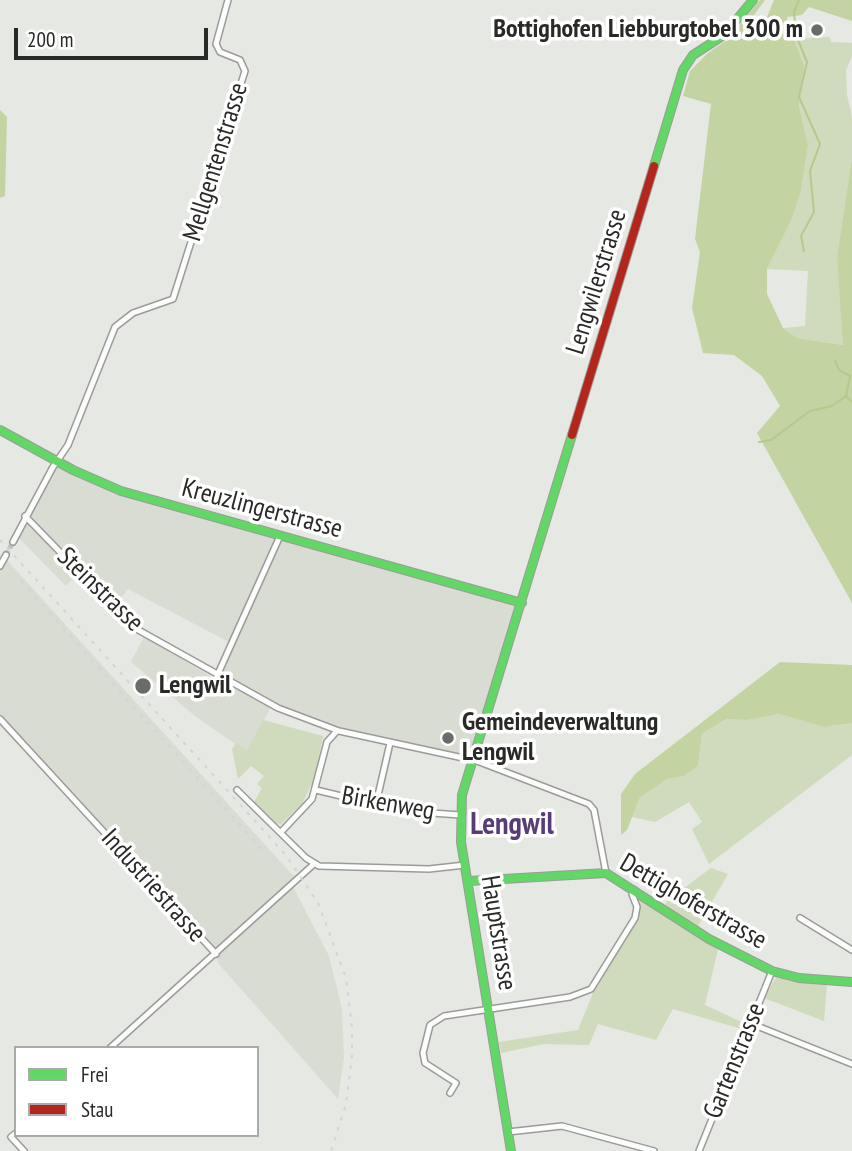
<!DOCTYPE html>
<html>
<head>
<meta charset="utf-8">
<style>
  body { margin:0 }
  #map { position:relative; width:852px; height:1151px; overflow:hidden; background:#e6e8e3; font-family:"PT Sans Narrow",sans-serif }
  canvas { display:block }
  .legend { position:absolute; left:14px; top:1046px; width:245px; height:91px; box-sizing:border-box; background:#fff; border:2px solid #a9aaa9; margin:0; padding:9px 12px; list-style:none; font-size:21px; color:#292a27 }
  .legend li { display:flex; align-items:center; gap:14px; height:35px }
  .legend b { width:35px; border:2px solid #a9aaa9 }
  .scale { position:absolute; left:14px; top:28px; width:194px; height:32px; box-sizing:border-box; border:4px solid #292a27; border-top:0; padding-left:9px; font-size:21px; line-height:24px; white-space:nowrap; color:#292a27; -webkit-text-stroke:5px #fff; paint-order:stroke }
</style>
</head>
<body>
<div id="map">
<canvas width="852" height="1151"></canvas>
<ul class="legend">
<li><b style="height:9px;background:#63d668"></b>Frei</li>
<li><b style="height:9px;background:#b3261e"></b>Stau</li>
</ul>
<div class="scale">200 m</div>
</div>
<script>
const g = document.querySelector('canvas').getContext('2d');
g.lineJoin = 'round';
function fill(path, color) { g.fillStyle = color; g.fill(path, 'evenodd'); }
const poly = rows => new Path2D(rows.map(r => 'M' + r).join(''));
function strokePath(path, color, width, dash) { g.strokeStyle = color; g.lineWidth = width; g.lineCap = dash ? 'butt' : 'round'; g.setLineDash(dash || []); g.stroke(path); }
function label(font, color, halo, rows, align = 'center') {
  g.font = font + ' "PT Sans Narrow",sans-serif'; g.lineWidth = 7; g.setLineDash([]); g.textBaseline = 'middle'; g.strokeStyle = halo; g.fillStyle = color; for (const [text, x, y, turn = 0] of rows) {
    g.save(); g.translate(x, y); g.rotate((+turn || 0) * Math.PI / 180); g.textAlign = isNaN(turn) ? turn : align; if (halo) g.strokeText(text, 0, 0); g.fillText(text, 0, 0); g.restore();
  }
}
fill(poly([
  [57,462,121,491,522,603,472,761,339,731,272,705,247,752,195,716,131,662,144,637,212,677,229,642,128,589,113,608,79,572,66,586,16,535],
  [5,558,297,880,292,885,329,956,342,1009,344,1057,338,1099,218,963,216,954,0,719,0,566]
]), '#d8dcd2');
fill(poly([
  [830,37,831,42,852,43,852,56,846,70,847,95,852,117,852,158,837,256,844,345,797,338,783,328,805,326,808,271,767,269,790,223,808,145,799,106,804,66,794,39],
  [779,714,824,727,852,723,852,755,709,864,692,829,702,822,689,802,655,822,632,817,640,797,647,790,667,779,684,776,698,766,702,732,728,719,747,720],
  [263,720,323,736,315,777,302,804,281,824,275,823,254,802,262,788,257,784,264,776,251,766,238,779,232,749,236,743,247,751],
  [711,868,728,874,697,928,665,905,668,900],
  [637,897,718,949,705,1005,748,1025,745,1030,673,1009,656,1040,598,1024,589,1045,544,1044,501,1053,499,1042,578,1030,594,990,639,914],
  [776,977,827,984,824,1021,764,998]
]), '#d0dabc');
fill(poly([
  [760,0,765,0,754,15,751,26,752,35,758,39,774,0,852,0,852,21,809,7,802,15,787,17,788,32,794,39,804,66,799,106,808,145,800,194,790,223,767,269,767,294,783,328,797,338,843,345,837,256,852,158,852,603,757,433,780,406,762,376,734,355,703,353,692,308,700,252,695,239,711,104,683,96,690,71,708,53,727,40],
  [0,110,7,117,5,196,0,198],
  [780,662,852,665,852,723,824,727,779,714,747,720,727,719,702,733,698,766,684,776,667,779,640,797,627,830,621,835,621,794,635,774]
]), '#c3d3a1');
strokePath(poly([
  [799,0,794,12,796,35,807,62,799,97,820,144,810,171,814,212,801,236,804,251],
  [835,361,839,370,850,376,846,396,852,402],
  [759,442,771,440,810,411,832,406,846,396]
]), '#b6c98c', 2);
strokePath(poly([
  [6,555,13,542]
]), '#c0c2bd', 5, [5, 2.5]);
const street = poly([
  [25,516,133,627,278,708,339,731,477,761,589,804,594,810,606,873],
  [13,542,53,467,68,445,115,327,133,313,173,299,245,71,240,60,220,52,216,44,228,0],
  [0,566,6,555],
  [217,676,280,536],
  [0,719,216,954],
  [237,790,306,858,319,866,429,869,465,865],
  [316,790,404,811,460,815],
  [376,804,390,743],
  [281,832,312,799,327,742,336,732],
  [800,918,852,950],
  [752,1024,852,1064],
  [110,1048,314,864],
  [450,1093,456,1083,425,1063,423,1053,430,1025,444,1016,570,997,591,989,635,918,637,907,632,894,635,890],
  [508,1132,562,1126,654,1151],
  [16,1133,11,1137,24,1151],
  [699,1151,772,971]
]);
const fast = poly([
  [654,166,683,70,693,55,724,35,753,0],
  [0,430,73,470,121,491,522,603],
  [469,881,606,873,709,939,772,971,799,978,852,982],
  [511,1151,461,842,462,795,572,435]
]);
const jam = poly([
  [572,435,654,166]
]);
strokePath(street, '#9b9c98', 8);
strokePath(fast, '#9b9c98', 10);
strokePath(jam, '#9b9c98', 10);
strokePath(street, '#fbfcfb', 5);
strokePath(fast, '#63d668', 8);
strokePath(jam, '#b3261e', 8);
strokePath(poly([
  [0,540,285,854,318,903,346,978,352,1027,352,1056,346,1104,331,1151],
  [21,581,266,854]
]), '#d3d4d3', 2, [3.5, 7]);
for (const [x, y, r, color] of [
  [817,30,7,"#6b6c69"],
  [143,686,9,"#6b6c69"],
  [448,738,7,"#6b6c69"]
]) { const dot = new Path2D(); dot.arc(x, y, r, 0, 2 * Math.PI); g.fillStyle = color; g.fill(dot); strokePath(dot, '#fff', 2.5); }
label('bold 26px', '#292a27', '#fff', [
  ["Bottighofen Liebburgtobel 300 m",803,30,"right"],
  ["Lengwil",159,686],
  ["Gemeindeverwaltung",462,723],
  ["Lengwil",462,753]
], 'left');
label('26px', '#292a27', '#fff', [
  ["Mellgentenstrasse",216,162,-73],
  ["Lengwilerstrasse",597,282,-73],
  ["Kreuzlingerstrasse",262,509,15],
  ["Steinstrasse",100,590,44],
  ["Birkenweg",388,804,10],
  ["Industriestrasse",153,886,48],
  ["Dettighoferstrasse",693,902,30],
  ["Hauptstrasse",498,933,81],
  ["Gartenstrasse",735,1061,-68]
]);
label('bold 30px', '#573c77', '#fff', [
  ["Lengwil",512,825]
]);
</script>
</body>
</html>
